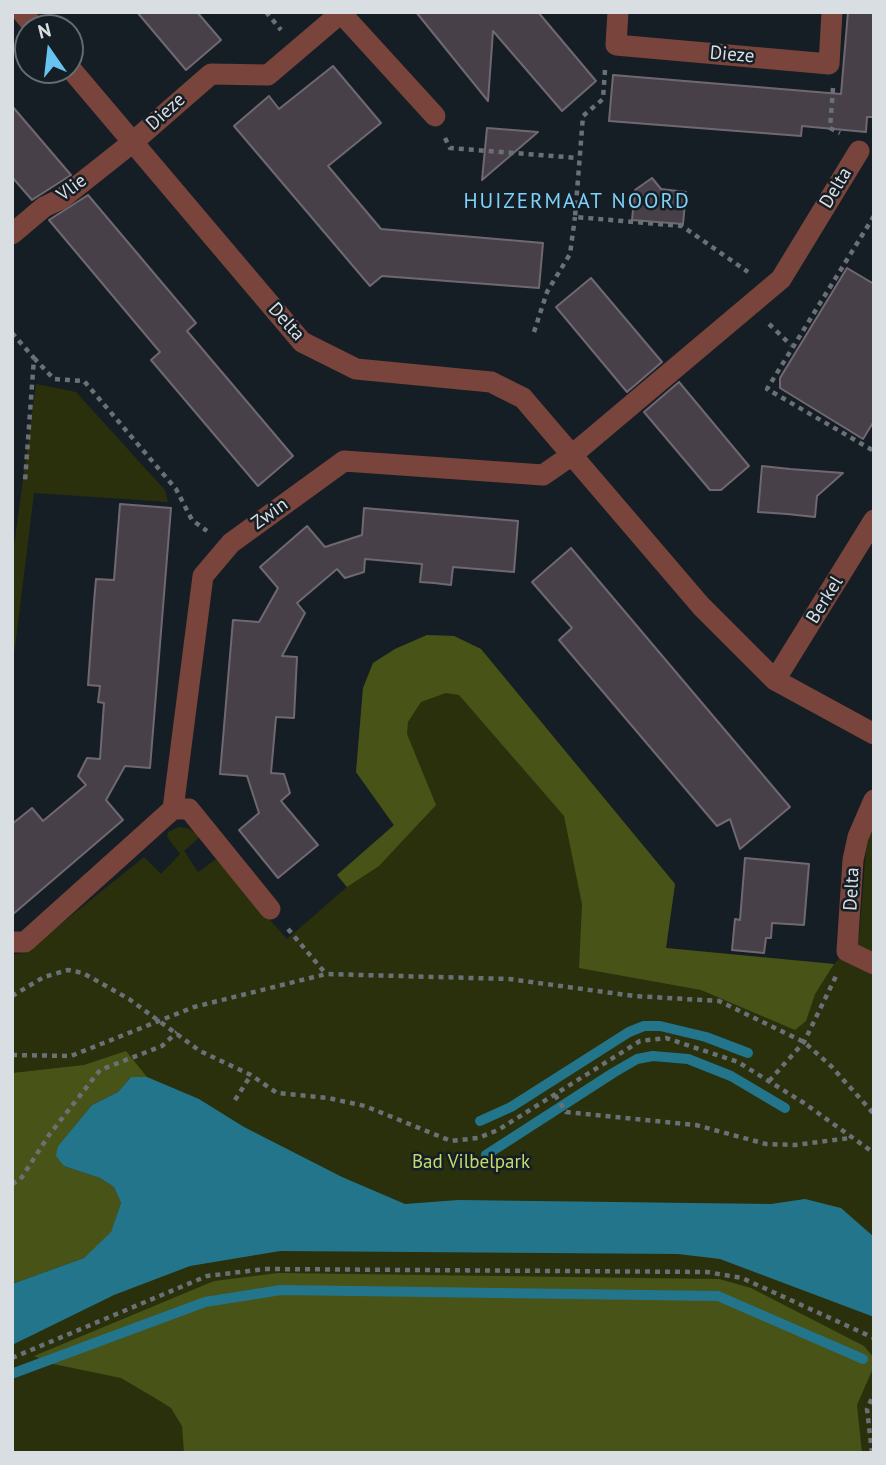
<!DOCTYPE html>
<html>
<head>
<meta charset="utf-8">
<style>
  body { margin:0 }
  #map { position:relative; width:886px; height:1465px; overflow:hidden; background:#161e25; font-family:"PT Sans",sans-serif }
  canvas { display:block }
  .frame { position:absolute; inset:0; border:14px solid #d9dee3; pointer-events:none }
  .north { position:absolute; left:14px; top:14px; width:70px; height:70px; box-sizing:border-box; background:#161e25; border:2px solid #646b71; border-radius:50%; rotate:346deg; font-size:19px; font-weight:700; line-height:28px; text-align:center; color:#d9dee3 }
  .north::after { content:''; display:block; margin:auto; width:24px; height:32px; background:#67c4f0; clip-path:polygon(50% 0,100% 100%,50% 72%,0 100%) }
</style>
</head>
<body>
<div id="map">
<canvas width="886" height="1465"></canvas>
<div class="frame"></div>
<div class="north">N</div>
</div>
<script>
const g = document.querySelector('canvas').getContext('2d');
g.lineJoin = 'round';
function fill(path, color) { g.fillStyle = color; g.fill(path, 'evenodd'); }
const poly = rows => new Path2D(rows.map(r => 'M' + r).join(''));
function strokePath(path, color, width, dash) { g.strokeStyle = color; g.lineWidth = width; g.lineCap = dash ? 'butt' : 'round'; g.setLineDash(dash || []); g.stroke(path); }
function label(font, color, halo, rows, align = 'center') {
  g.font = font + ' "PT Sans",sans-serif'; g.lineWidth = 5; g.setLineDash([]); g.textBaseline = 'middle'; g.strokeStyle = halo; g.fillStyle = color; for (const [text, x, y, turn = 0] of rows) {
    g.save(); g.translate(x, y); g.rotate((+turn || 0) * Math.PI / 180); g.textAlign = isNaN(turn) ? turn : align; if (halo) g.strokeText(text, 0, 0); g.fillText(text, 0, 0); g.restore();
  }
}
fill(poly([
  [36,384,76,392,165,490,168,502,34,493,12,672,12,561],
  [427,635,454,636,481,649,675,884,666,948,834,964,859,937,867,838,874,824,874,1453,12,1453,12,955,26,952,144,857,161,874,180,854,167,837,168,832,179,827,190,829,200,837,184,851,198,872,216,859,287,939,347,887,337,875,394,826,356,772,363,688,373,663,395,649]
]), '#29300b');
fill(poly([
  [427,635,454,636,481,649,675,884,666,948,834,964,815,994,806,1021,795,1030,701,990,579,968,582,904,564,816,459,695,446,693,421,702,408,722,407,734,436,805,379,866,347,887,337,875,394,825,356,772,363,688,373,663,395,649],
  [126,1051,147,1077,131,1077,118,1092,92,1105,58,1146,64,1166,100,1178,114,1187,121,1203,111,1233,84,1258,12,1284,12,1073,84,1065],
  [278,1273,719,1279,751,1288,864,1346,874,1358,874,1366,857,1405,862,1453,184,1453,182,1426,171,1408,160,1401,121,1378,53,1364,34,1356,214,1281]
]), '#485317');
fill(poly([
  [131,1077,147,1077,199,1099,244,1127,342,1177,405,1204,458,1200,771,1204,805,1199,841,1208,874,1237,874,1317,720,1259,678,1254,280,1251,190,1266,114,1295,12,1345,12,1284,84,1258,111,1232,121,1203,114,1187,100,1178,64,1166,56,1156,58,1146,92,1105,118,1092]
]), '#23758c');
strokePath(poly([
  [480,1121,511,1107,629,1032,644,1026,660,1026,706,1037,748,1053],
  [486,1155,613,1073,637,1059,653,1056,688,1059,731,1076,785,1108],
  [14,1373,205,1302,281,1290,718,1296,863,1359]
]), '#23758c', 10);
const building = poly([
  [137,12,197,12,221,40,186,70,137,12],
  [416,12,538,12,596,81,562,111,493,31,488,101,416,12],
  [848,12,874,12,874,117,867,117,866,132,802,126,801,136,609,121,613,75,841,94,848,12],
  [333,66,381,123,328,166,381,229,543,243,539,288,382,276,370,286,234,126,269,96,279,109,333,66],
  [12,106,71,175,32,200,12,177,12,106],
  [487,128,538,132,482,180,487,128],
  [652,178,661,189,686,192,683,224,632,220,635,190,652,178],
  [88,195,196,323,187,331,293,456,258,486,151,360,160,352,49,220,88,195],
  [847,268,874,284,874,421,863,439,780,388,780,378,847,268],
  [591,278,662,362,627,392,556,307,591,278],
  [679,382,749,466,721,490,710,490,644,412,679,382],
  [762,466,790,469,843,473,817,496,815,517,787,514,758,512,762,466],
  [120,504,171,508,150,768,125,766,106,800,123,820,12,915,12,824,32,808,43,821,86,785,78,776,87,758,100,759,104,703,98,702,100,686,88,685,94,602,96,579,114,580,120,504],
  [364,508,518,521,514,572,453,567,451,585,434,583,420,582,422,564,365,559,364,572,345,578,337,569,297,603,305,613,282,656,297,657,294,718,276,717,271,773,284,774,290,793,281,801,318,845,278,878,239,830,259,813,247,776,220,774,233,620,259,622,278,588,260,567,307,526,325,547,362,535,364,508],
  [571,548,790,807,740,849,730,819,717,826,559,640,572,628,532,582,571,548],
  [745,858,809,864,804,925,772,923,771,938,766,938,764,953,732,950,735,919,740,920,745,858]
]);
fill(building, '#484049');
strokePath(building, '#706871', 2);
strokePath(poly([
  [266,12,281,30],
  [605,70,603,99,583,116,575,217,682,226,748,272],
  [833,88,830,128,840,133],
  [445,138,450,148,578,158],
  [874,216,767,389,874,451],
  [769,324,791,345],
  [534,332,547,292,570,254,575,217],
  [12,333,34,358,25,481],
  [34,358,54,379,84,381,176,489,192,520,207,531],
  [288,929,326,974],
  [12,996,44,977,68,970,83,973,129,999,200,1051,251,1075,277,1093,328,1098,365,1106,451,1141,478,1138,498,1130,640,1041,666,1038,738,1062,804,1103,874,1153],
  [12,1055,71,1056,194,1007,326,974,509,979,634,996,719,1001,804,1042,831,1066,874,1114],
  [769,1081,804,1042,837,974],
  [555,1095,566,1112,696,1125,766,1144,795,1145,850,1138],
  [235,1100,251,1075],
  [12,1184,20,1180,49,1135,100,1070,162,1046,177,1032],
  [12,1358,207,1276,265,1269,707,1272,742,1278,874,1338],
  [872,1453,867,1409,874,1394]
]), '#697076', 4.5, [5, 5]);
strokePath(poly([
  [22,12,35,28],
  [618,12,616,45,829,64,832,12],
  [341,13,435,116],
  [70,68,302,342,356,369,491,382,523,398,701,606,775,680,874,734],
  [12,234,44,207,61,199,133,142,211,74,268,75,342,12],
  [775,680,874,520],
  [874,800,858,837,853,860,847,951,874,964],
  [173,809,189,809,270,909],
  [12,942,25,942,173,809,203,576,231,543,344,461,543,475,572,455,781,279,859,151]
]), '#78443b', 21);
label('19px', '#d9dee3', '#161e25', [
  ["Dieze",732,55,5],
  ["Dieze",166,112,-42],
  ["Vlie",72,188,-37],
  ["Delta",836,188,-59],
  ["Delta",286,322,48],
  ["Zwin",270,514,-36],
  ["Berkel",825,600,-58],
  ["Delta",852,889,-87]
]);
label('19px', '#c4db70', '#161e25', [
  ["Bad Vilbelpark",471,1163]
]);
g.letterSpacing = '2px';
label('21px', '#7ed2fb', '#161e25', [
  ["HUIZERMAAT NOORD",577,202]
]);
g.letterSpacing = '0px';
</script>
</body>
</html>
